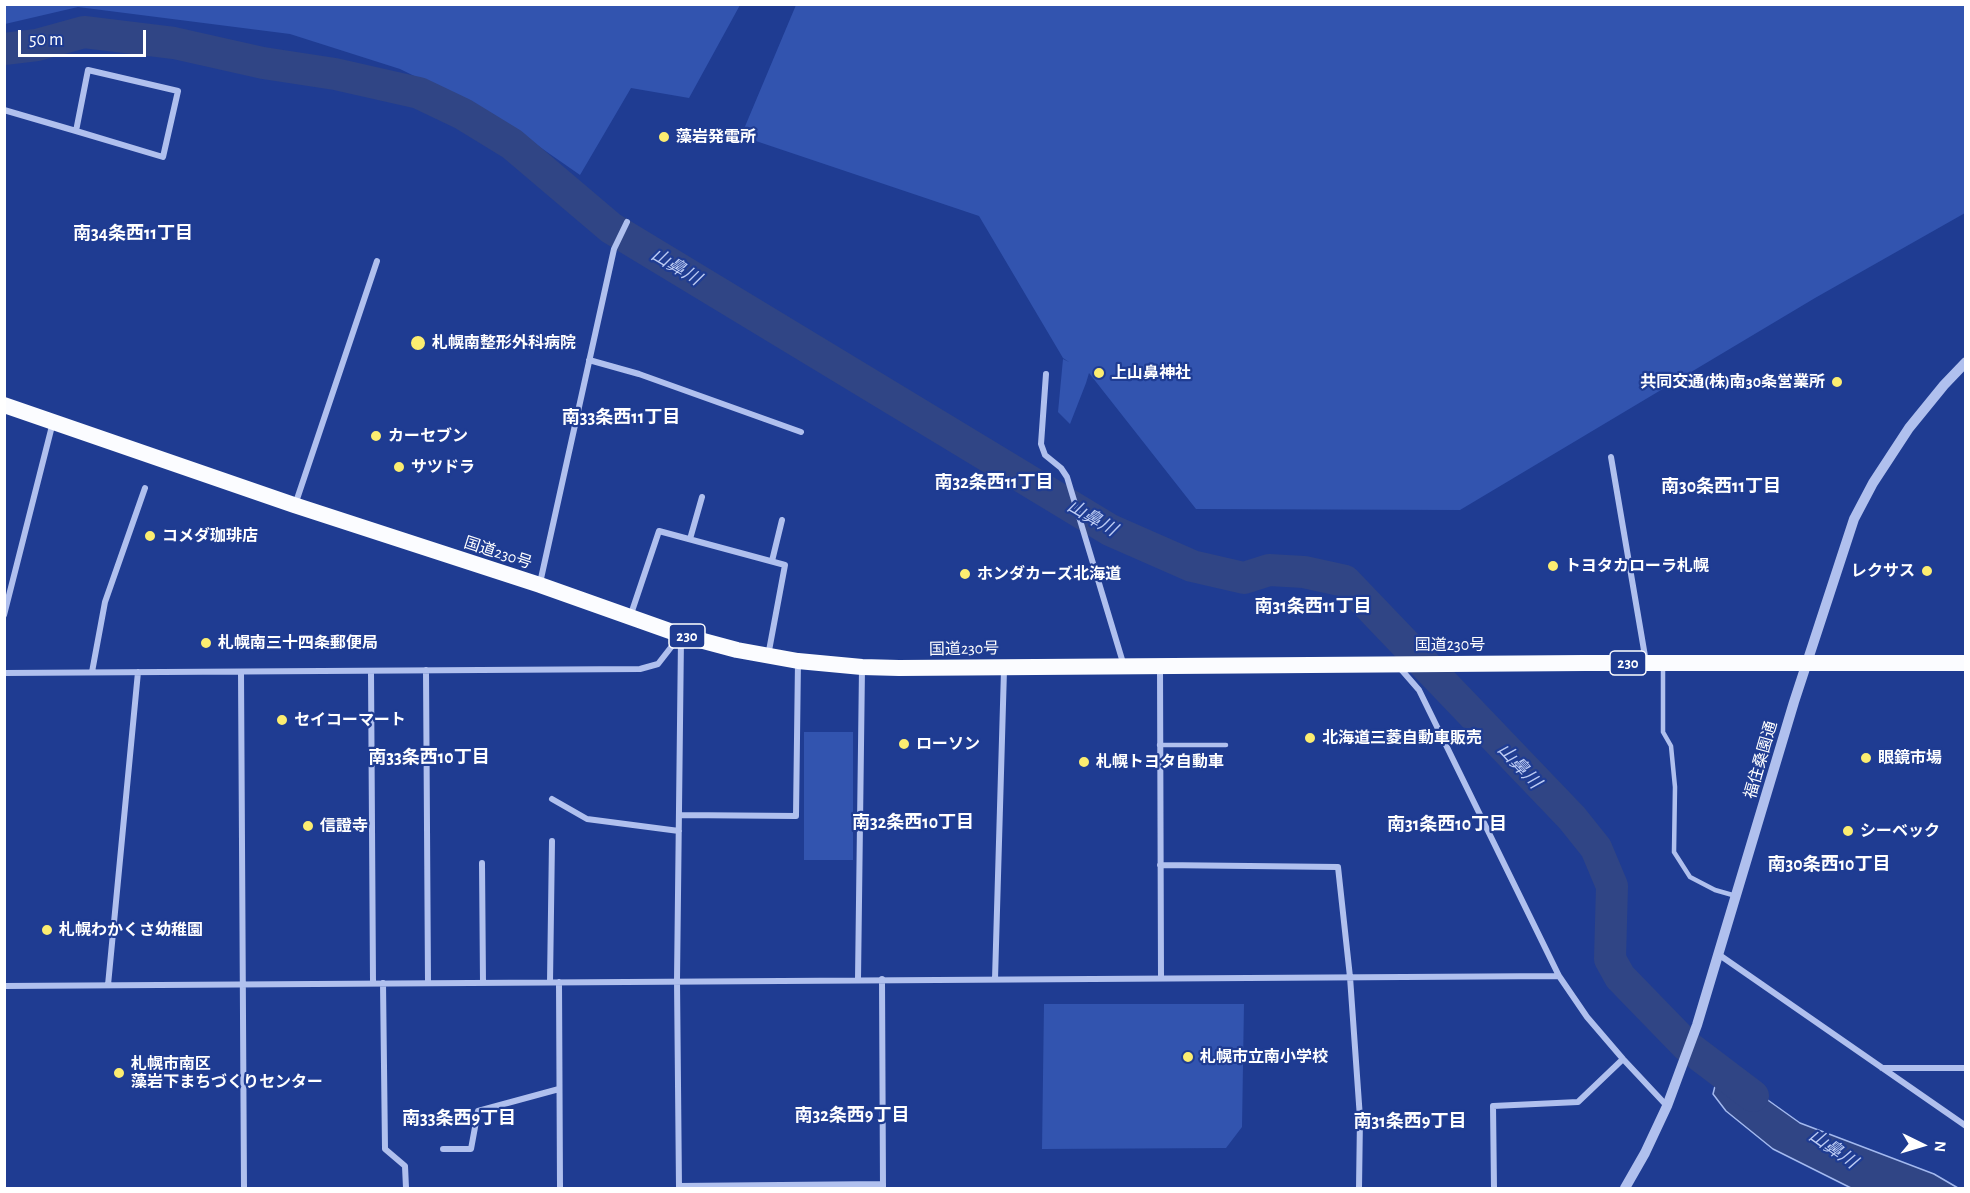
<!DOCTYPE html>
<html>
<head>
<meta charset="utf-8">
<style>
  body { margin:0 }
  #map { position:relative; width:1970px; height:1193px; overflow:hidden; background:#1f3c92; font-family:"Alegreya Sans",sans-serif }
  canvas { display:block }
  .frame { position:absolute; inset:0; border:6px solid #fff; pointer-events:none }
  .north { position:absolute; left:1892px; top:1115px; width:60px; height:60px; -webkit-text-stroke:4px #1f3c92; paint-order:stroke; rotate:95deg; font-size:16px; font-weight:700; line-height:24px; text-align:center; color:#fff }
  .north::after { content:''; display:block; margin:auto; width:21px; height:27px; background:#fff; clip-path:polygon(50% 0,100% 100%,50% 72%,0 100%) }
  .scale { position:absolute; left:18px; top:30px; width:128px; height:27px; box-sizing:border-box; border:3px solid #fff; border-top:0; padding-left:8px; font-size:18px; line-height:21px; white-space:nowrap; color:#fff; -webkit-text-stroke:4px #1f3c92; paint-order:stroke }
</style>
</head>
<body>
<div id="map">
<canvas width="1970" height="1193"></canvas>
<div class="frame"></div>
<div class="north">N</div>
<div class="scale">50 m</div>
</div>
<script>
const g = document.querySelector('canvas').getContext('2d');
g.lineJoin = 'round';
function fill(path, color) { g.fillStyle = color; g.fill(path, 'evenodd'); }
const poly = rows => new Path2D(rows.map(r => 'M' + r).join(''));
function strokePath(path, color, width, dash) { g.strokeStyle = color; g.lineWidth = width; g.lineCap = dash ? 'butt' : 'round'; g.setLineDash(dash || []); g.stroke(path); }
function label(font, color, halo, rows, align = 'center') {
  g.font = font + ' "Alegreya Sans","Noto Sans JP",sans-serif'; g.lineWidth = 4.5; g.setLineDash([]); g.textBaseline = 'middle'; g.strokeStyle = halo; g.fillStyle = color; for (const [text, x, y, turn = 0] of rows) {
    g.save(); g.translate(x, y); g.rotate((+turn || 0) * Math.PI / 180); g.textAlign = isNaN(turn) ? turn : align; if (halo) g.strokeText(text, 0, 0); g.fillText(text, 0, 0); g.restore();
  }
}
fill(poly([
  [4,5,5,4,740,5,689,98,631,88,580,175,494,115,400,69,290,34,78,7,5,24],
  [796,5,1965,5,1965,213,1815,298,1460,510,1196,509,1089,373,1086,383,1070,424,1058,412,1063,359,1069,362,1063,358,979,216,741,136],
  [804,732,853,732,853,860,804,860],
  [1044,1004,1244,1004,1242,1127,1226,1148,1042,1149]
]), '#3254af');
const water = poly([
  [1720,1066,1800,1123,1934,1174,1958,1188,1851,1188,1773,1149,1726,1111,1713,1094,1720,1066]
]);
fill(water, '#304585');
strokePath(water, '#a3b9ef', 1.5);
strokePath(poly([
  [4,49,37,45,84,32,174,43,263,63,335,74,419,93,463,114,512,144,611,228,1110,530,1192,566,1244,578,1269,570,1304,572,1345,581,1572,818,1596,848,1612,886,1610,959,1620,977,1687,1046,1753,1096]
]), '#304585', 32);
strokePath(poly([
  [1663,666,1663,732,1671,746,1675,787,1674,852,1690,877,1715,890,1736,896],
  [1159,745,1226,745]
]), '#b0c0ee', 4.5);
strokePath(poly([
  [4,110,76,131,163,157,178,91,88,70,76,131],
  [589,360,639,374,801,432],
  [1046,374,1041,444,1045,455,1061,468,1067,477,1124,666],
  [1611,457,1646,662],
  [295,505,377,261],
  [690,539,702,497],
  [772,561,782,520],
  [540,583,614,249,627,222],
  [4,615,53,422],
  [630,617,659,531,785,565,768,656],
  [1160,667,1161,978],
  [1399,667,1419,690,1559,976,1587,1017,1623,1059,1667,1106],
  [426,670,428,983],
  [371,671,373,983],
  [92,672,105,602,145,488],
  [241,672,244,1188],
  [4,673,640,669,658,664,679,637],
  [552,799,587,819,679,831],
  [679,815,796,816,798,661],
  [482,863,483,983],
  [1160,865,1338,867,1350,977,1360,1118,1359,1188],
  [1718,954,1966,1126],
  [858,979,862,668],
  [882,979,883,1188],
  [995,979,1004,670],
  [550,982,552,841],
  [559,982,560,1188],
  [383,983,385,1149,405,1166,406,1188],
  [108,985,138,672],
  [4,986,1559,976],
  [1882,1068,1966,1068],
  [443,1149,471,1149,478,1111,559,1089],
  [679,1186,883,1184],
  [679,1188,677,980,681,638],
  [1494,1188,1493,1106,1578,1102,1623,1059]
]), '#b0c0ee', 6);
strokePath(poly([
  [1625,1188,1645,1153,1667,1106,1697,1025,1794,702,1854,519,1873,483,1909,428,1944,385,1966,362]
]), '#b0c0ee', 10);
strokePath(poly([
  [4,405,294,505,540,585,681,635,737,650,798,661,862,667,899,668,1585,663,1966,663]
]), '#fbfcff', 16);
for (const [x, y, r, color] of [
  [664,137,6,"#fced70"],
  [418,343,8,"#fced70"],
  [1099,373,6,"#fced70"],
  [1837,382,6,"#fced70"],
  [376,436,6,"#fced70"],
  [399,467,6,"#fced70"],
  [150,536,6,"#fced70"],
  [1553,566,6,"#fced70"],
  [1927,571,6,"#fced70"],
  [965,574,6,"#fced70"],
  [206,643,6,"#fced70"],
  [282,720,6,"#fced70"],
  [1310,738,6,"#fced70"],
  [904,744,6,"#fced70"],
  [1866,758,6,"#fced70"],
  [1084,762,6,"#fced70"],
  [308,826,6,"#fced70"],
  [1848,831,6,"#fced70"],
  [47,930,6,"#fced70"],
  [1188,1057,6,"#fced70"],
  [119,1073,6,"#fced70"]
]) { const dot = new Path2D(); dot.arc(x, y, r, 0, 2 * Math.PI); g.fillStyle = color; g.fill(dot); strokePath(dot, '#1f3c92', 2); }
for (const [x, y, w] of [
  [687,636,36],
  [1628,663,36]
]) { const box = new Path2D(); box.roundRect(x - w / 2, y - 12, w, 24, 4.5); g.fillStyle = '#1f3c92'; g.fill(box); strokePath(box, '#fff', 1.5); }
label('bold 15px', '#fff', null, [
  ["230",687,636],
  ["230",1628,663]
]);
label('bold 16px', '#fff', '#1f3c92', [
  ["藻岩発電所",676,137],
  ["札幌南整形外科病院",432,343],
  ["上山鼻神社",1111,373],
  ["共同交通(株)南30条営業所",1825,382,"right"],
  ["カーセブン",388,436],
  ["サツドラ",411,467],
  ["コメダ珈琲店",162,536],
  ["トヨタカローラ札幌",1565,566],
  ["レクサス",1915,571,"right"],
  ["ホンダカーズ北海道",977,574],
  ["札幌南三十四条郵便局",218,643],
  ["セイコーマート",294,720],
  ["北海道三菱自動車販売",1322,738],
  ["ローソン",916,744],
  ["眼鏡市場",1878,758],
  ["札幌トヨタ自動車",1096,762],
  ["信證寺",320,826],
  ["シーベック",1860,831],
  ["札幌わかくさ幼稚園",59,930],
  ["札幌市立南小学校",1200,1057],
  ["札幌市南区",131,1064],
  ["藻岩下まちづくりセンター",131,1082]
], 'left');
label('16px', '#fff', '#1f3c92', [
  ["国道230号",498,553,18],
  ["国道230号",1450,645],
  ["国道230号",964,649,-1],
  ["福住桑園通",1761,760,-74]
]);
label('bold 18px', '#fff', '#1f3c92', [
  ["南34条西11丁目",133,234],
  ["南33条西11丁目",621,418],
  ["南32条西11丁目",994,483],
  ["南30条西11丁目",1721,487],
  ["南31条西11丁目",1313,607],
  ["南33条西10丁目",429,758],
  ["南32条西10丁目",913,823],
  ["南31条西10丁目",1447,825],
  ["南30条西10丁目",1829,865],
  ["南32条西9丁目",852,1116],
  ["南33条西9丁目",459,1119],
  ["南31条西9丁目",1410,1122]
]);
label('italic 18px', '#bccbf4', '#1f3c92', [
  ["山鼻川",676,267,31],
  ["山鼻川",1092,518,30],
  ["山鼻川",1519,766,47],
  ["山鼻川",1833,1149,35]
]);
</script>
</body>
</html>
